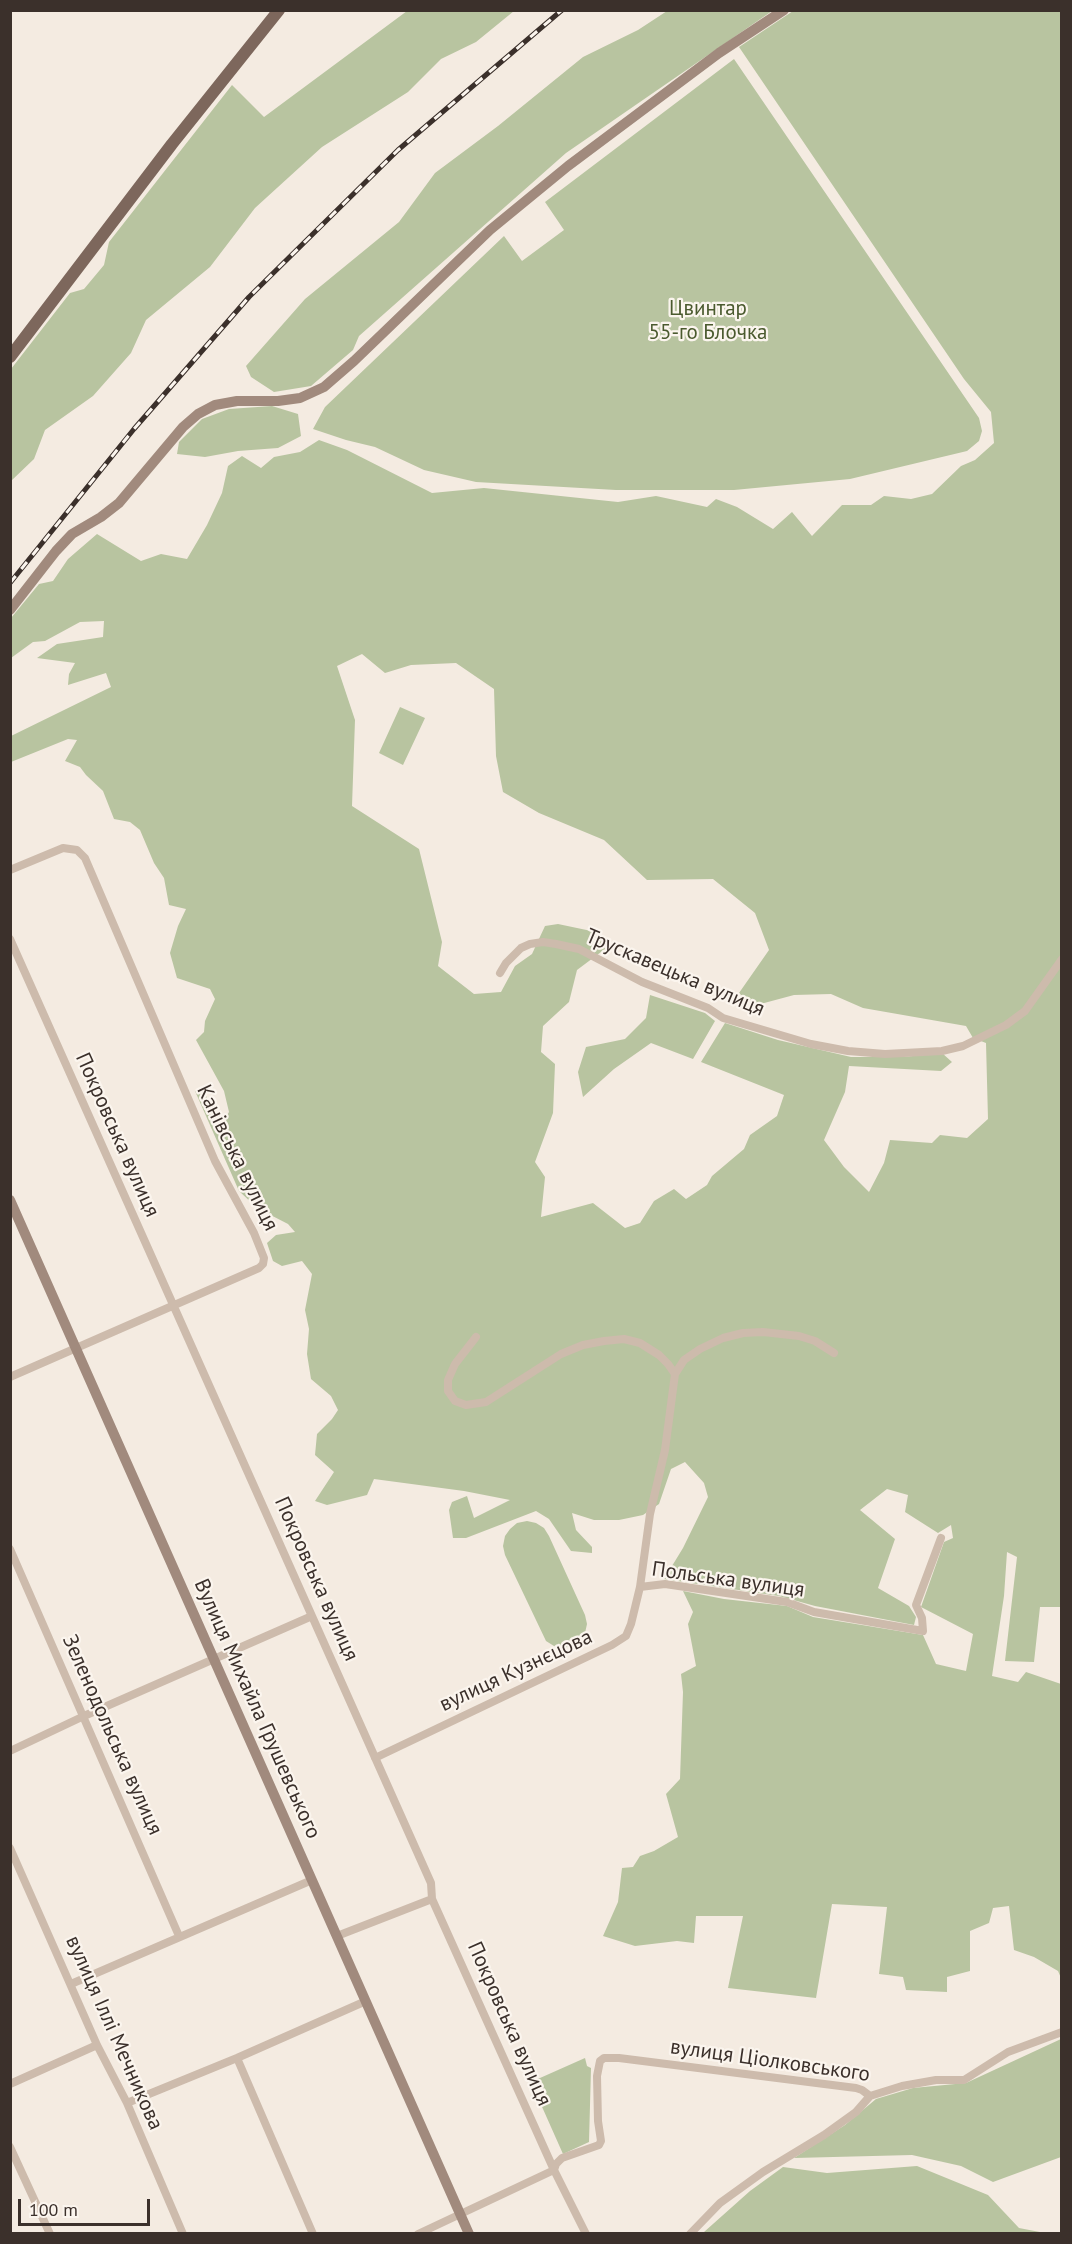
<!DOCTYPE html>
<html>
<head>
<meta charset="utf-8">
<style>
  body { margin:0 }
  #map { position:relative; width:1072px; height:2244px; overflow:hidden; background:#f4ebe1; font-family:"PT Sans",sans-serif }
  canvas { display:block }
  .frame { position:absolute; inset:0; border:12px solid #3b302b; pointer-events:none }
  .scale { position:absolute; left:18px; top:2199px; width:132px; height:27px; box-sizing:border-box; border:3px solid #3b302b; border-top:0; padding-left:8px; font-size:18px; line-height:21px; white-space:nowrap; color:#3b302b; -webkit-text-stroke:4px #fbf5ee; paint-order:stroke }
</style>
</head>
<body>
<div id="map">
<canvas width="1072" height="2244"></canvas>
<div class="frame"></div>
<div class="scale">100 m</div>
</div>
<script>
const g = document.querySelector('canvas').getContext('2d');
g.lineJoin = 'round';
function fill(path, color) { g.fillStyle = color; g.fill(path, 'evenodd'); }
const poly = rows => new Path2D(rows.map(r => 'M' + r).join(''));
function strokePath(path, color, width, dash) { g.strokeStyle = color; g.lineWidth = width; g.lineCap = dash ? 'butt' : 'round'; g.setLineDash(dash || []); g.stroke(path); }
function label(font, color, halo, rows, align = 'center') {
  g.font = font + ' "PT Sans",sans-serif'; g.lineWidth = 4.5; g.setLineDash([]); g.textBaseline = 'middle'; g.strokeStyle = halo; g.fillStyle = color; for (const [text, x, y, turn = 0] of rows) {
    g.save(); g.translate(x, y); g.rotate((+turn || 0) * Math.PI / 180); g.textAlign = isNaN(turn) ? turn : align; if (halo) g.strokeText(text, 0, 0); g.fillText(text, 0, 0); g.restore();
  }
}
fill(poly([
  [407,11,514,11,476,42,441,59,408,92,322,147,255,208,210,267,146,320,131,353,93,396,45,430,34,459,11,481,11,369,70,293,84,289,104,265,109,242,232,85,264,117],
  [667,11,772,11,566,153,359,336,353,350,311,386,274,392,251,377,246,366,305,299,399,222,435,173,498,126,583,57,638,30],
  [793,11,1061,11,1062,1607,1040,1607,1034,1662,1005,1661,1017,1557,1007,1552,1004,1596,992,1676,1018,1682,1026,1672,1061,1684,1061,1978,1058,1971,1034,1957,1014,1950,1009,1906,993,1908,989,1923,970,1931,970,1971,947,1977,947,1992,906,1990,903,1977,879,1974,887,1907,832,1904,816,1998,728,1988,743,1916,696,1916,694,1943,677,1941,635,1946,603,1936,618,1902,622,1868,633,1867,640,1856,654,1851,678,1837,666,1794,680,1779,683,1692,681,1674,696,1666,688,1624,693,1612,683,1591,724,1599,787,1606,813,1617,923,1635,936,1664,966,1671,973,1634,921,1607,944,1542,953,1538,951,1525,938,1533,905,1512,908,1495,887,1489,860,1510,895,1539,878,1588,909,1606,916,1617,914,1625,815,1606,779,1596,664,1579,683,1548,708,1497,704,1483,685,1462,671,1469,659,1504,643,1515,619,1520,594,1520,572,1513,576,1530,592,1547,592,1553,571,1551,549,1519,536,1511,466,1538,453,1538,449,1510,452,1502,467,1496,474,1518,510,1500,464,1491,374,1479,367,1495,327,1505,315,1501,334,1472,315,1455,317,1434,332,1419,338,1410,331,1396,311,1379,307,1354,309,1329,305,1310,312,1274,302,1261,282,1266,273,1261,267,1243,276,1235,295,1232,288,1224,257,1208,239,1191,195,1091,203,1090,221,1125,229,1112,224,1091,196,1040,204,1032,205,1021,215,999,210,989,177,978,170,953,178,926,186,909,169,905,164,878,154,863,140,830,130,822,114,819,103,791,86,775,80,767,65,761,77,740,68,739,11,762,11,736,111,687,106,673,68,685,69,674,75,663,37,658,57,644,103,637,104,621,80,622,45,641,33,642,11,658,11,618,39,584,53,581,68,559,97,534,141,561,161,554,187,559,207,525,222,493,228,466,242,456,261,468,274,457,300,452,319,440,347,450,432,493,484,488,618,502,656,496,707,507,716,499,737,507,773,529,792,512,812,536,842,505,871,505,884,496,911,499,932,494,961,466,975,460,994,443,991,412,964,379,739,47],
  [362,654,385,673,411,665,456,663,494,689,496,756,503,792,539,813,604,840,647,880,713,879,755,913,769,950,739,993,753,1006,794,995,831,994,863,1008,966,1026,973,1038,986,1043,988,1119,967,1138,940,1135,932,1143,890,1140,884,1163,869,1192,844,1167,824,1140,845,1092,849,1066,941,1071,952,1062,942,1053,903,1057,851,1057,778,1040,725,1023,701,1062,784,1095,777,1116,750,1135,744,1149,712,1176,707,1185,686,1199,674,1189,654,1201,640,1223,625,1228,593,1203,541,1217,545,1177,535,1162,553,1113,555,1064,541,1052,543,1026,569,1002,577,970,609,946,596,932,558,924,545,926,532,954,515,966,501,992,474,994,438,966,442,942,419,849,352,806,355,720,337,666],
  [734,59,979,418,982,431,979,441,967,451,850,479,734,490,616,490,476,482,424,470,375,447,346,440,313,429,325,407,504,236,522,261,564,230,545,202],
  [272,406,298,414,301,436,278,448,238,451,205,457,177,454,179,442,202,419,229,409],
  [400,707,425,718,403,765,379,753],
  [650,995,705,1013,715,1021,693,1059,651,1043,614,1069,583,1097,578,1072,586,1047,625,1039,646,1018],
  [527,1521,536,1523,544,1528,549,1536,585,1615,587,1624,585,1633,580,1641,572,1646,563,1648,554,1646,546,1641,505,1555,503,1546,505,1536,510,1529,517,1523],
  [1061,2039,1061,2157,993,2182,961,2166,912,2155,794,2158,845,2125,876,2099,913,2088,966,2083],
  [585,2058,587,2066,591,2068,589,2142,563,2154,531,2082],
  [917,2166,988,2195,1019,2228,1045,2233,704,2232,750,2191,783,2167,827,2173]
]), '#b8c4a0');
strokePath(poly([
  [10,870,63,848,77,850,85,858,215,1161,254,1233,264,1258,263,1264,259,1268,10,1377],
  [10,939,431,1883,432,1899,554,2170,586,2234],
  [500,973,506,963,521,948,530,944,543,942,556,944,579,949,642,982,708,1008,723,1018,811,1044,848,1051,885,1054,942,1051,963,1046,1006,1025,1025,1011,1062,959],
  [476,1337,455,1364,448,1380,448,1391,455,1401,466,1405,486,1402,561,1354,583,1345,604,1341,624,1339,640,1343,659,1355,668,1364,675,1374],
  [10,1549,179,1936],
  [640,1587,665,1584,787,1602,814,1612,923,1631,922,1618,916,1605,941,1538],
  [10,1751,84,1716,312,1616],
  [375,1758,612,1645,626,1636,631,1624,640,1587,650,1514,665,1450,675,1374,684,1360,700,1349,723,1338,743,1333,763,1332,799,1336,815,1341,834,1353],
  [10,1848,97,2045,127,2103,183,2234],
  [337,1936,432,1899],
  [71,1984,312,1880],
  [237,2058,313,2234],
  [10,2084,97,2045],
  [127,2103,237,2058,366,2001],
  [10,2147,50,2234],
  [418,2234,554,2170,556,2164,562,2158,599,2145,601,2141,598,2121,597,2076,600,2061,604,2058,619,2058,856,2088,862,2090,870,2096,902,2086,936,2080,964,2080,1008,2052,1062,2032],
  [690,2234,720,2203,763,2172,824,2135,856,2112,870,2096]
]), '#cdbbac', 8);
strokePath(poly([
  [10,610,56,551,72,534,101,517,119,503,183,427,198,414,215,405,237,401,278,401,300,398,324,387,354,361,490,230,568,166,719,53,784,10],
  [10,1200,469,2234]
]), '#a18a7d', 10);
strokePath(poly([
  [10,357,172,144,279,10]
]), '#7d675c', 12);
const rail = poly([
  [10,583,134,429,249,297,398,150,562,10]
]);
strokePath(rail, '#3b302b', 5);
strokePath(rail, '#fbf5ee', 3, [9]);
label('21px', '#4a5a2e', '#fbf5ee', [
  ["Цвинтар",708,309],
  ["55-го Блочка",708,333]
]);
label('21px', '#3b302b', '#fbf5ee', [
  ["Трускавецька вулиця",675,973,23],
  ["Покровська вулиця",117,1135,66],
  ["Канівська вулиця",237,1158,64],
  ["Покровська вулиця",316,1579,66],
  ["Польська вулиця",728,1580,8],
  ["вулиця Кузнєцова",516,1671,-25],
  ["Вулиця Михайла Грушевського",257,1709,66],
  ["Зеленодольська вулиця",112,1735,66],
  ["Покровська вулиця",509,2024,66],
  ["вулиця Іллі Мечникова",114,2033,66],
  ["вулиця Ціолковського",770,2061,8]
]);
</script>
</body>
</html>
